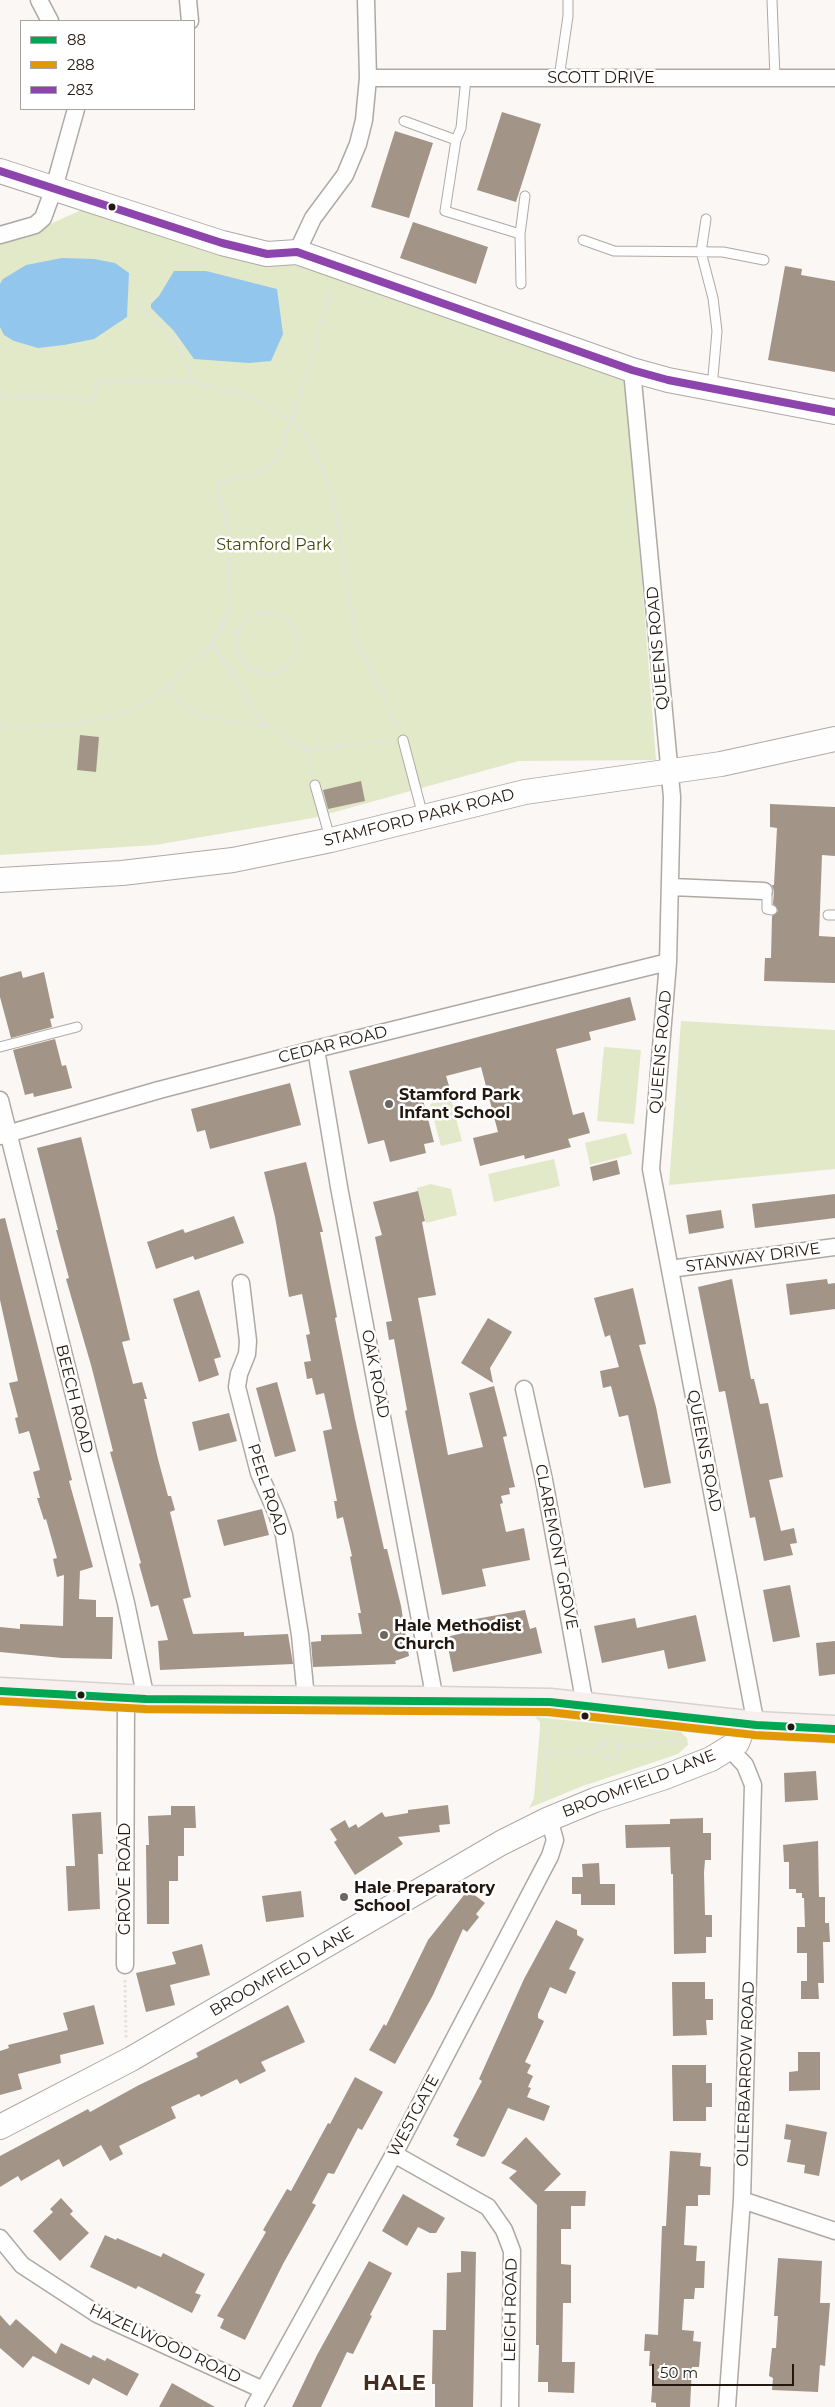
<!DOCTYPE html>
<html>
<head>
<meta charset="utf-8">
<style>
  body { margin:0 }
  #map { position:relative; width:835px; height:2407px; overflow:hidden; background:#faf7f5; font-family:Montserrat,sans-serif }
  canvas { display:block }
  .legend { position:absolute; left:20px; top:20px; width:175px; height:90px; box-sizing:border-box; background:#fff; border:1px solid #a7a39f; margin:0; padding:6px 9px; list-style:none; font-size:15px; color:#221810 }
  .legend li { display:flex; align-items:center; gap:10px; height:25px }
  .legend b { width:25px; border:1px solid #a7a39f }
  .scale { position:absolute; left:652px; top:2364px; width:142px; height:22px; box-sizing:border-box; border:2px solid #221810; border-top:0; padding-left:6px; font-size:15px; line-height:18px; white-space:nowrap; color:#221810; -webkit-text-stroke:4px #fff; paint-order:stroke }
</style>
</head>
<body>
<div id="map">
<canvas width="835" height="2407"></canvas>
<ul class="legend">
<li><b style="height:6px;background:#00a651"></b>88</li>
<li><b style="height:6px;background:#e29802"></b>288</li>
<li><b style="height:6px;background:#8e44ad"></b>283</li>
</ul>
<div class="scale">50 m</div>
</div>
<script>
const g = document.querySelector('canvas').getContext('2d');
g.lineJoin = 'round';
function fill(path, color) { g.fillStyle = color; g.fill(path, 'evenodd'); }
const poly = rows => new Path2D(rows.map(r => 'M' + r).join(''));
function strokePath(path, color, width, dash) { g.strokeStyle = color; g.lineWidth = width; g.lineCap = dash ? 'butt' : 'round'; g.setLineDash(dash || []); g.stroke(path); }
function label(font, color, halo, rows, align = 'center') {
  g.font = font + ' Montserrat,sans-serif'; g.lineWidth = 5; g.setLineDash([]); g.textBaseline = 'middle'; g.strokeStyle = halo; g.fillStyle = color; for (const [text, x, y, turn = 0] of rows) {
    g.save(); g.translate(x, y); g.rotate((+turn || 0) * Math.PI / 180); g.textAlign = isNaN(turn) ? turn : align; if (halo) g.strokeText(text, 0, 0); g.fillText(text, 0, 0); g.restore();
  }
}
fill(poly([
  [92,205,368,287,626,378,656,760,519,761,313,818,155,845,0,855,0,241,46,226],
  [681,1021,835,1030,835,1169,669,1185],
  [604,1047,641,1050,634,1124,597,1121],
  [451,1099,462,1141,441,1146,430,1104],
  [626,1133,632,1154,590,1165,585,1143],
  [554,1159,560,1186,494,1202,488,1174],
  [431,1184,451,1189,457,1215,426,1223,417,1188],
  [535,1717,681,1732,687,1738,688,1745,678,1754,580,1787,529,1808,534,1798,540,1728,540,1722]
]), '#e2e9c8');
fill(poly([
  [62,258,94,259,115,263,129,273,127,317,94,339,64,345,38,348,14,341,4,335,0,327,0,284,3,279,26,265],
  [174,271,206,271,277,289,283,334,271,361,249,363,194,359,174,331,151,308,151,304,159,296]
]), '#93c6ed');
fill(poly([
  [502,112,541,124,516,202,477,190],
  [395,131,433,143,409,218,371,207],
  [413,222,488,247,476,284,400,258],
  [785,266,802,269,801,275,835,281,835,372,768,360],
  [80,735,99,737,96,772,77,770],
  [361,781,365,801,328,809,323,790],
  [770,804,835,807,835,856,822,855,819,936,835,937,835,983,764,981,765,958,771,958,772,916,778,911,773,904,774,891,772,885,774,885,777,828,770,827],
  [21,971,23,978,44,972,54,1018,50,1019,52,1027,11,1038,0,997,0,977],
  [630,997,636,1020,589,1032,591,1040,556,1049,573,1115,584,1112,590,1133,568,1139,571,1147,525,1159,524,1155,480,1166,473,1138,498,1132,481,1067,446,1076,450,1089,422,1096,434,1142,424,1144,426,1153,390,1162,384,1140,368,1144,349,1071],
  [55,1039,62,1066,66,1065,72,1088,34,1097,33,1093,25,1095,13,1050],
  [290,1083,301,1125,210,1149,205,1130,197,1132,191,1109],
  [81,1137,130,1340,122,1342,133,1384,142,1382,147,1399,144,1399,158,1459,168,1496,171,1496,175,1510,170,1512,191,1597,183,1599,193,1634,244,1632,244,1636,288,1634,293,1664,160,1670,158,1641,168,1640,158,1605,151,1607,139,1564,141,1563,110,1452,113,1451,91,1365,66,1279,69,1278,56,1230,58,1230,37,1148],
  [617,1160,620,1174,593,1181,590,1167],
  [306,1162,323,1232,320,1232,337,1317,335,1318,355,1419,384,1549,387,1549,401,1606,409,1656,395,1661,396,1664,313,1667,311,1642,321,1641,321,1635,362,1634,358,1613,361,1613,350,1557,352,1556,343,1517,337,1519,334,1501,337,1501,323,1431,332,1429,324,1393,316,1395,312,1378,307,1379,304,1362,311,1361,306,1335,310,1334,302,1294,289,1297,275,1217,264,1172],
  [418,1191,425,1221,422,1222,436,1295,418,1298,448,1455,483,1447,469,1393,494,1386,507,1436,503,1437,515,1487,509,1488,510,1494,501,1496,503,1503,500,1504,506,1532,524,1528,530,1560,482,1569,486,1586,442,1595,405,1411,407,1410,394,1339,389,1340,386,1322,392,1321,375,1237,382,1235,373,1202],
  [835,1194,835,1218,755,1228,752,1204],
  [721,1210,724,1228,689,1234,686,1215],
  [234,1216,244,1243,195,1260,193,1256,156,1269,147,1242,183,1229,185,1233],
  [5,1218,72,1480,69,1481,93,1567,80,1571,79,1599,96,1600,96,1617,113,1617,112,1659,62,1658,0,1652,0,1627,20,1629,20,1624,63,1626,64,1575,57,1577,53,1559,57,1558,46,1519,44,1520,37,1498,40,1498,33,1472,40,1470,29,1431,19,1434,15,1418,18,1417,9,1383,18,1381,0,1300,0,1219],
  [732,1279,751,1379,754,1379,760,1404,768,1403,783,1477,769,1480,781,1531,794,1528,797,1543,790,1544,793,1555,764,1561,755,1517,750,1518,725,1391,719,1392,698,1287],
  [827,1279,828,1284,835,1283,835,1309,790,1315,786,1284],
  [633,1288,646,1344,639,1345,656,1407,671,1483,644,1488,628,1415,619,1417,611,1386,603,1388,600,1371,619,1367,610,1335,605,1337,594,1298],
  [199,1290,221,1357,214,1359,219,1375,199,1382,173,1299],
  [488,1318,512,1332,490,1368,493,1383,461,1363],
  [277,1382,296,1451,275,1457,256,1388],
  [229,1413,237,1441,199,1451,192,1422],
  [262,1509,269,1535,224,1546,217,1520],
  [790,1585,800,1637,773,1642,763,1590],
  [525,1610,530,1629,536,1627,542,1653,453,1672,446,1637,472,1631,470,1620],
  [696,1615,706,1661,668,1669,664,1650,602,1663,594,1626,635,1618,637,1628],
  [835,1641,835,1674,819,1676,816,1643],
  [816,1771,818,1800,785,1802,784,1773],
  [448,1805,450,1824,439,1825,440,1832,398,1837,403,1844,355,1875,334,1842,337,1840,330,1829,345,1820,349,1828,356,1824,358,1828,382,1812,385,1817,408,1813,408,1810],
  [171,1806,195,1806,196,1828,184,1828,184,1856,178,1856,178,1881,169,1881,169,1924,147,1924,146,1845,149,1845,148,1816,171,1815],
  [101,1812,103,1854,98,1854,100,1909,68,1911,66,1866,75,1866,72,1814],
  [703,1818,703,1833,711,1833,711,1860,705,1860,704,1873,705,1915,712,1915,712,1937,706,1937,706,1953,674,1954,673,1874,671,1874,670,1847,626,1848,625,1825,670,1824,670,1819],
  [818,1841,819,1897,825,1897,825,1923,829,1923,830,1942,823,1942,824,1983,818,1983,819,1999,801,1999,801,1981,807,1981,807,1953,797,1953,797,1927,805,1927,804,1898,802,1898,802,1893,796,1893,796,1889,789,1889,789,1862,784,1862,783,1845],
  [599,1863,600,1884,615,1884,615,1905,581,1905,581,1894,572,1894,572,1877,583,1877,582,1864],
  [468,1890,485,1903,476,1914,479,1917,467,1932,463,1929,433,1995,395,2064,369,2050,384,2024,386,2026,428,1940],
  [301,1891,304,1917,266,1922,262,1896],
  [556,1920,577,1930,577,1935,584,1939,569,1969,576,1972,566,1994,550,1987,538,2014,538,2018,544,2021,525,2062,531,2065,527,2073,533,2076,528,2087,531,2088,527,2097,550,2106,544,2121,508,2108,485,2156,482,2157,456,2145,459,2139,453,2136,482,2081,479,2079,524,1979],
  [202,1944,210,1975,170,1985,175,2005,146,2012,136,1973,176,1964,172,1952],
  [672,1982,705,1982,705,1999,713,1999,713,2020,706,2020,707,2035,673,2036],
  [94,2005,104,2044,60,2055,61,2063,18,2074,22,2089,0,2095,0,2051,9,2048,8,2045,68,2030,63,2013],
  [288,2005,305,2042,261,2062,266,2071,240,2084,237,2079,201,2097,199,2094,171,2107,176,2118,119,2146,123,2154,110,2161,101,2145,63,2167,59,2159,21,2181,18,2176,0,2187,0,2156,88,2109,90,2112,139,2085,198,2057,196,2053],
  [798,2052,820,2052,820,2090,789,2091,789,2072,798,2071],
  [672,2065,706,2065,706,2083,712,2083,712,2107,706,2107,706,2121,673,2121],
  [355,2077,383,2092,362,2130,358,2128,334,2174,328,2173,312,2203,316,2205,283,2264,245,2340,220,2328,224,2319,217,2316,266,2232,263,2230,287,2189,291,2191,328,2123,330,2124],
  [786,2124,827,2132,819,2176,804,2173,805,2165,787,2162,791,2140,784,2139],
  [526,2137,561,2174,544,2191,586,2191,585,2206,571,2206,571,2229,561,2229,561,2264,571,2265,571,2303,563,2303,562,2362,575,2362,574,2393,548,2392,548,2382,538,2382,539,2345,536,2345,537,2205,509,2178,517,2171,501,2163],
  [670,2151,701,2153,700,2166,711,2167,710,2195,698,2195,698,2206,686,2206,684,2245,697,2246,696,2261,705,2261,704,2288,695,2288,694,2299,684,2299,682,2330,694,2331,693,2341,701,2342,699,2367,692,2367,690,2407,656,2407,656,2403,651,2402,654,2366,649,2366,650,2351,644,2351,645,2334,658,2335,662,2226,666,2226],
  [403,2194,445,2218,436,2233,430,2233,418,2227,407,2246,382,2231],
  [61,2198,73,2211,70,2214,89,2233,60,2261,33,2231,53,2212,50,2209],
  [105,2235,116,2240,117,2238,161,2257,163,2253,205,2274,195,2293,201,2295,192,2313,138,2286,136,2289,90,2267],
  [461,2251,476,2252,473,2407,435,2407,435,2384,432,2384,433,2330,446,2330,447,2273,461,2272],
  [778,2258,822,2261,820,2303,830,2303,825,2366,820,2365,818,2392,772,2390,773,2378,769,2376,772,2348,776,2348,778,2316,774,2316],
  [369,2261,392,2273,370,2315,372,2316,353,2354,347,2352,321,2407,292,2407,317,2355],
  [0,2315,10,2326,16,2319,56,2354,61,2343,91,2358,93,2355,105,2361,107,2358,139,2374,127,2396,93,2378,89,2385,33,2356,23,2368,0,2348],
  [172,2383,215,2407,159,2407]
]), '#a29587');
const lane = poly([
  [772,0,775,78],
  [466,78,461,128,456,140,445,211,520,234],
  [559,78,568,16,568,0],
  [404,121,456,140],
  [706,219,701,252,713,298,717,331,712,388],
  [583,240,614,251,723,252,764,260],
  [521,284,520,234,525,196],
  [403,740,423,816],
  [315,785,330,838],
  [764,891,767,896,767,909,772,910],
  [828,915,835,915],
  [0,1047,77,1027]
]);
const street = poly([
  [39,0,50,21],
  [188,0,190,21],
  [368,78,835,78],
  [0,235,35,225,43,218,54,188,76,109],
  [297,252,313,218,345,175,358,144,364,120,368,78,366,0],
  [632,370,672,797,668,962,651,1169,756,1725],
  [672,887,764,891],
  [316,1049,339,1187,435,1700],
  [0,1100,126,1603,146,1699],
  [0,1136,159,1090,316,1049,668,962],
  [670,1269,835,1247],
  [241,1283,248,1341,247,1354,239,1374,237,1387,259,1473,277,1514,284,1535,300,1635,306,1699],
  [524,1389,544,1480,585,1705],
  [125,1965,126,1699],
  [394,2154,488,2207,504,2230,512,2251,510,2407],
  [742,2200,835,2231],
  [0,2238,22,2265,97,2314,263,2390],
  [254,2407,394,2154,550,1856,555,1840,549,1819],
  [727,2407,742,2200,753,1785,745,1765,729,1748]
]);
const secondary = poly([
  [0,171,222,243,267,254,297,252,632,370,668,380,835,412],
  [0,880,122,873,233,860,331,840,525,792,721,764,835,739],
  [0,2127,131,2059,501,1843,549,1819,595,1800,665,1777,711,1759,737,1743,740,1735,741,1723]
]);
const primary = poly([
  [0,1691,146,1699,435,1700,550,1702,756,1725,835,1729]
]);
strokePath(lane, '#afa9a4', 11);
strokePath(street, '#afa9a4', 19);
strokePath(secondary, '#afa9a4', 26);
strokePath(primary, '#d6d2d0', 29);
strokePath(poly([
  [140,298,139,308,148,315,153,322,163,324,188,364,192,382],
  [0,396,94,400,97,380,192,382,251,397,292,421,306,435,333,494,356,639,398,729],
  '237 643a30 30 0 1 1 60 0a30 30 0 1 1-60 0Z',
  [222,624,238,634],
  [212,645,232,672,249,704,268,726],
  [168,686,182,704,204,717,269,726,306,750,312,773],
  [0,725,14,728,76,724,140,708,168,686,212,645,228,611,230,576,229,534,217,484,268,470,279,456,314,351,331,285],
  [306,750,390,741],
  [617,1739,619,1756,603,1758,601,1741,617,1739],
  [618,1748,685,1741],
  [546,1755,602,1750],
  [611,1757,613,1772],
  [544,1799,549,1723],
  [125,1980,126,2039]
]), '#e3e2e1', 3, [2.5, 2.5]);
strokePath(lane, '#fefefe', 9);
strokePath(street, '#fefefe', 16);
strokePath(secondary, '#fefefe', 24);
strokePath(primary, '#f7f0ef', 26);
strokePath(poly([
  [0,1691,146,1699,550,1702,756,1725,835,1729]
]), '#00a651', 8);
strokePath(poly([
  [0,1701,146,1709,549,1712,755,1735,834,1739]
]), '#e29802', 8);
strokePath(poly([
  [0,171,222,243,267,254,297,252,632,370,668,380,835,412]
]), '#8e44ad', 8);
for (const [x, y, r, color] of [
  [112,207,4.5,"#221810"],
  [389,1104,5,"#6e6660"],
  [384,1635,5,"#6e6660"],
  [81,1695,4.5,"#221810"],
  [585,1716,4.5,"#221810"],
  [791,1727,4.5,"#221810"],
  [344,1897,5,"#6e6660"]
]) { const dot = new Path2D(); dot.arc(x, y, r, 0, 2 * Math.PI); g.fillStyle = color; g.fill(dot); strokePath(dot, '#fff', 2); }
label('16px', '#221810', '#fff', [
  ["SCOTT DRIVE",601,78],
  ["QUEENS ROAD",658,648,-95],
  ["STAMFORD PARK ROAD",419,818,-14],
  ["CEDAR ROAD",333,1045,-14],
  ["QUEENS ROAD",661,1052,-85],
  ["STANWAY DRIVE",753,1258,-8],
  ["OAK ROAD",375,1374,79],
  ["BEECH ROAD",74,1399,76],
  ["QUEENS ROAD",704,1451,79],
  ["PEEL ROAD",267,1490,72],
  ["CLAREMONT GROVE",556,1547,79],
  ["BROOMFIELD LANE",639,1784,-21],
  ["GROVE ROAD",125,1879,-90],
  ["BROOMFIELD LANE",282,1972,-30],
  ["OLLERBARROW ROAD",746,2074,-88],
  ["WESTGATE",414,2116,-62],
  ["LEIGH ROAD",511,2310,-89],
  ["HAZELWOOD ROAD",165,2344,25]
]);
label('16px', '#424c0d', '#fff', [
  ["Stamford Park",274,545]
]);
label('bold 16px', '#221810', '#fff', [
  ["Stamford Park",399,1095],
  ["Infant School",399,1113],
  ["Hale Methodist",394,1626],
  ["Church",394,1644],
  ["Hale Preparatory",354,1888],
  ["School",354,1906]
], 'left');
g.letterSpacing = '1px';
label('bold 21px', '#442d1d', '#fff', [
  ["HALE",395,2384]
]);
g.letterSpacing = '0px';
</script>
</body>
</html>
